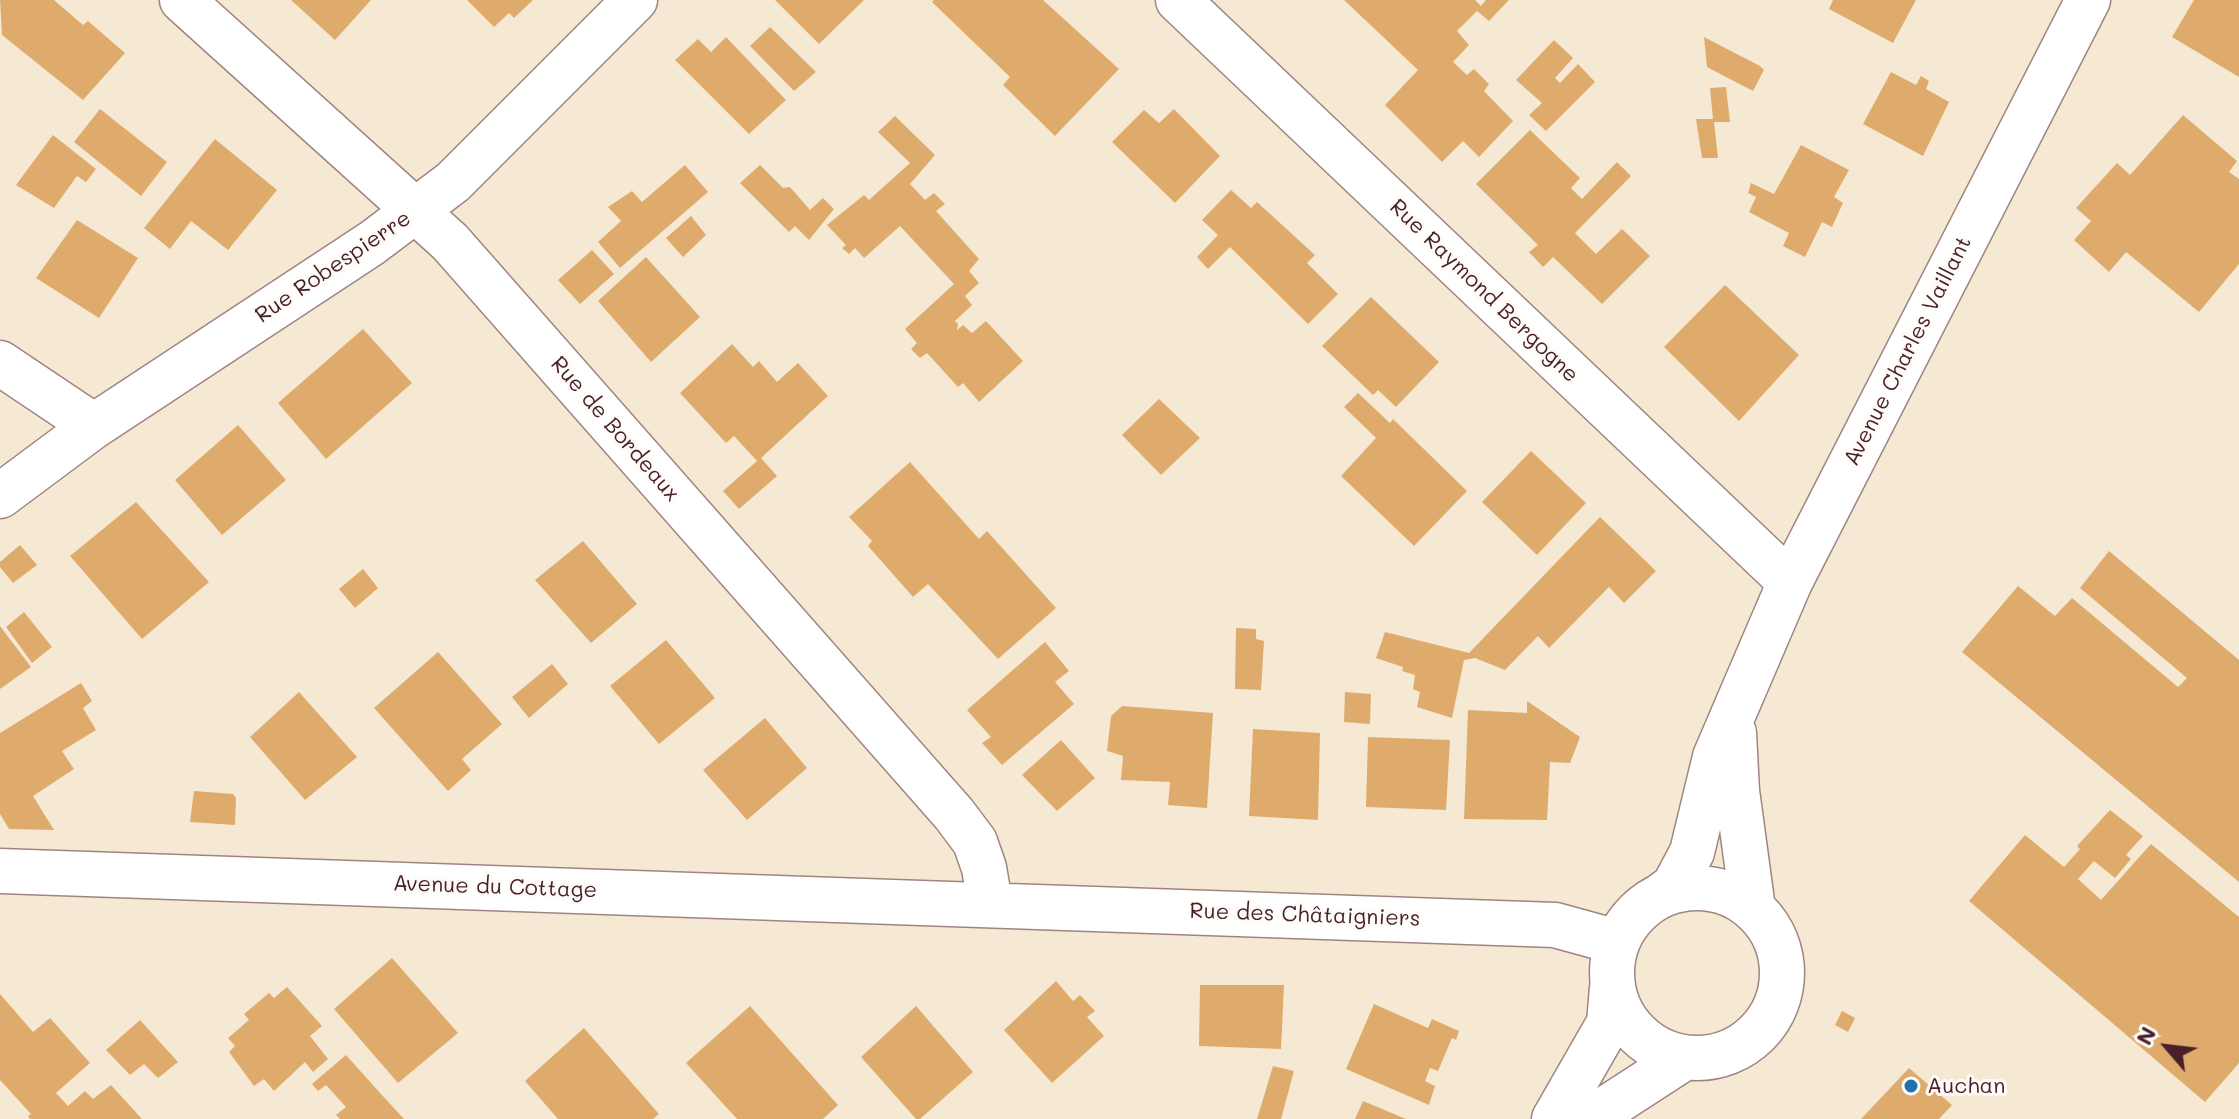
<!DOCTYPE html>
<html>
<head>
<meta charset="utf-8">
<style>
  body { margin:0 }
  #map { position:relative; width:2239px; height:1119px; overflow:hidden; background:#f6e9d4; font-family:Mali,sans-serif }
  canvas { display:block }
  .north { position:absolute; left:2127px; top:1007px; width:80px; height:80px; -webkit-text-stroke:6px #fdfcf7; paint-order:stroke; rotate:298deg; font-size:22px; font-weight:700; line-height:32px; text-align:center; color:#4a1f2b }
  .north::after { content:''; display:block; margin:auto; width:28px; height:36px; background:#4a1f2b; clip-path:polygon(50% 0,100% 100%,50% 72%,0 100%) }
</style>
</head>
<body>
<div id="map">
<canvas width="2239" height="1119"></canvas>
<div class="north">N</div>
</div>
<script>
const g = document.querySelector('canvas').getContext('2d');
g.lineJoin = 'round';
function fill(path, color) { g.fillStyle = color; g.fill(path, 'evenodd'); }
const poly = rows => new Path2D(rows.map(r => 'M' + r).join(''));
function strokePath(path, color, width, dash) { g.strokeStyle = color; g.lineWidth = width; g.lineCap = dash ? 'butt' : 'round'; g.setLineDash(dash || []); g.stroke(path); }
function label(font, color, halo, rows, align = 'center') {
  g.font = font + ' Mali,sans-serif'; g.lineWidth = 6; g.setLineDash([]); g.textBaseline = 'middle'; g.strokeStyle = halo; g.fillStyle = color; for (const [text, x, y, turn = 0] of rows) {
    g.save(); g.translate(x, y); g.rotate((+turn || 0) * Math.PI / 180); g.textAlign = isNaN(turn) ? turn : align; if (halo) g.strokeText(text, 0, 0); g.fillText(text, 0, 0); g.restore();
  }
}
fill(poly([
  [0,0,54,0,83,25,88,21,125,53,83,100,2,35],
  [291,0,371,0,335,40],
  [467,0,533,0,514,18,509,13,494,27],
  [775,0,864,0,819,44],
  [934,0,1043,0,1119,69,1055,136,1003,85,1010,77,932,2],
  [1344,0,1475,0,1481,6,1486,0,1509,0,1489,21,1477,11,1457,31,1469,45,1453,62,1467,75,1474,69,1489,84,1484,91,1513,121,1479,157,1463,141,1442,162,1385,105,1418,70],
  [1833,0,1916,0,1893,43,1829,9],
  [2194,0,2239,0,2239,77,2172,37],
  [770,27,816,72,794,91,750,46],
  [726,37,786,100,749,134,675,60,698,39,711,52],
  [1704,37,1760,66,1764,70,1753,91,1707,67],
  [1554,40,1573,58,1555,78,1560,83,1578,64,1595,82,1546,131,1529,115,1542,103,1516,80],
  [1891,72,1916,85,1921,76,1929,81,1926,89,1949,102,1923,156,1863,124],
  [1726,87,1730,122,1714,122,1718,158,1702,158,1696,119,1713,119,1710,88],
  [100,109,167,162,141,196,74,142],
  [1174,109,1220,156,1175,203,1112,142,1144,110,1159,123],
  [2183,115,2237,161,2229,172,2239,179,2239,264,2199,312,2126,252,2109,272,2074,240,2091,221,2076,208,2117,163,2130,175],
  [895,116,935,155,910,184,925,200,934,193,945,204,936,211,979,259,969,271,979,283,965,296,972,305,955,321,958,324,957,330,963,325,972,333,986,321,1023,361,979,402,963,383,958,387,927,353,920,358,911,349,917,343,905,329,954,284,900,226,864,258,855,248,849,254,842,248,846,245,827,225,864,195,869,200,910,163,878,132],
  [1530,130,1580,178,1571,188,1582,199,1617,162,1631,176,1575,233,1596,254,1622,229,1650,256,1602,304,1553,257,1543,267,1529,252,1538,245,1476,184],
  [53,135,96,169,86,182,77,176,54,208,16,185],
  [215,139,277,190,228,250,191,221,170,249,144,228],
  [1801,145,1849,170,1834,197,1843,203,1832,227,1822,222,1805,257,1783,246,1789,233,1749,212,1756,197,1748,193,1751,183,1774,194],
  [685,165,708,192,620,268,598,242,621,221,608,207,632,191,642,202],
  [760,165,783,188,790,187,810,210,823,198,834,209,809,240,795,226,789,232,740,183],
  [1231,190,1251,208,1257,202,1315,255,1307,263,1338,294,1308,324,1230,247,1208,269,1197,257,1218,235,1202,220],
  [691,216,706,235,683,257,666,238],
  [77,220,138,258,99,318,36,278],
  [592,250,614,274,580,304,558,280],
  [646,257,700,317,651,362,598,301],
  [1725,285,1799,355,1739,421,1664,347],
  [1371,297,1439,362,1396,407,1378,390,1373,395,1322,346],
  [363,329,412,383,326,459,278,403],
  [732,344,753,367,759,361,777,382,798,363,828,396,761,458,777,476,739,509,723,491,757,461,734,436,726,443,680,393],
  [1358,393,1390,423,1393,419,1467,491,1414,546,1341,476,1376,438,1344,407],
  [1159,399,1200,438,1161,475,1122,435],
  [238,425,286,480,222,535,175,480],
  [1531,451,1586,503,1537,555,1482,502],
  [910,462,979,539,987,531,1056,608,998,659,928,584,913,597,868,546,872,541,849,517],
  [136,502,209,582,142,639,70,556],
  [1600,517,1656,571,1624,603,1609,587,1549,648,1538,636,1505,670,1475,658,1464,660,1452,718,1417,707,1420,692,1413,689,1415,675,1402,671,1403,667,1376,658,1385,632,1469,653],
  [583,541,637,604,591,643,535,580],
  [20,545,37,565,13,583,0,567,0,562],
  [2109,551,2239,660,2239,882,1962,652,2018,586,2055,616,2072,598,2178,687,2187,678,2080,588],
  [363,569,378,588,355,608,339,589],
  [24,612,52,647,32,663,6,627],
  [0,626,31,667,0,689],
  [1236,628,1256,629,1256,639,1264,641,1261,690,1235,689],
  [666,640,715,698,659,744,610,686],
  [1045,642,1069,671,1055,682,1074,704,1002,765,982,743,991,737,967,710],
  [438,652,502,724,462,759,471,770,448,791,374,708],
  [552,664,568,684,529,718,512,697],
  [81,683,92,701,83,708,96,730,62,751,74,769,33,796,54,830,9,829,0,814,0,733],
  [299,692,357,757,305,800,250,737],
  [1345,692,1371,694,1370,724,1344,722],
  [1527,701,1580,737,1570,763,1550,762,1547,820,1464,819,1468,710,1527,713],
  [1122,706,1213,713,1207,808,1168,805,1170,782,1121,780,1123,756,1107,751,1111,716],
  [765,718,807,768,747,820,703,770],
  [1253,729,1320,733,1318,820,1249,816],
  [1368,737,1450,740,1446,810,1366,807],
  [1061,740,1095,778,1057,811,1022,775],
  [194,791,233,794,236,798,235,825,190,822],
  [2110,810,2143,836,2126,855,2131,859,2115,878,2094,861,2078,879,2101,900,2151,844,2239,917,2239,1063,2205,1102,1969,901,2025,835,2064,867,2080,849,2077,846],
  [392,958,458,1033,398,1083,334,1009],
  [1056,981,1073,1001,1080,995,1095,1011,1087,1017,1104,1036,1052,1083,1004,1030],
  [1200,985,1284,985,1281,1049,1199,1046],
  [287,987,322,1026,310,1036,328,1059,313,1072,305,1062,274,1091,264,1079,254,1086,229,1052,235,1046,228,1038,249,1020,244,1014,269,993,274,998],
  [0,994,33,1032,50,1018,90,1063,56,1093,68,1106,85,1091,93,1099,111,1085,142,1119,30,1119,28,1116,31,1114,0,1080],
  [1374,1004,1428,1028,1432,1019,1459,1031,1456,1040,1452,1038,1438,1071,1430,1068,1425,1081,1435,1086,1429,1105,1346,1069],
  [750,1006,838,1105,823,1119,737,1119,686,1063],
  [916,1006,973,1072,920,1119,916,1119,861,1057],
  [1842,1011,1855,1018,1848,1032,1835,1025],
  [140,1020,178,1062,158,1078,144,1064,130,1075,106,1050],
  [584,1028,659,1114,653,1119,558,1119,525,1081],
  [346,1055,381,1094,404,1119,340,1119,336,1115,346,1107,326,1085,318,1091,312,1084],
  [1273,1066,1294,1071,1284,1108,1281,1119,1257,1119],
  [1909,1068,1952,1105,1939,1119,1861,1119],
  [1363,1101,1406,1119,1355,1119]
]), '#dfab6d');
const street = poly([
  [182,0,450,242,954,814,975,842,984,868,990,903],
  [1178,0,1790,582],
  [0,363,94,426],
  [0,496,94,426,372,243,453,182,635,0],
  [0,871,1555,925,1617,942]
]);
const secondary = poly([
  [1734,733,1737,791,1753,909],
  '1612 973a85 85 0 1 1 170 0a85 85 0 1 1-170 0Z',
  [1663,894,1674,886,1692,852,1715,757,1790,582,2088,0],
  [1554,1119,1609,1023,1612,988],
  [1590,1119,1684,1058]
]);
strokePath(street, '#a08480', 47);
strokePath(secondary, '#a08480', 47);
strokePath(street, '#fff', 44);
strokePath(secondary, '#fff', 44);
for (const [x, y, r, color] of [
  [1911,1086,8,"#1f6fb2"]
]) { const dot = new Path2D(); dot.arc(x, y, r, 0, 2 * Math.PI); g.fillStyle = color; g.fill(dot); strokePath(dot, '#fdfcf7', 3); }
label('22px', '#4a1f2b', '#fdfcf7', [
  ["Rue Robespierre",333,267,-34],
  ["Rue Raymond Bergogne",1484,291,44],
  ["Avenue Charles Vaillant",1908,351,-63],
  ["Rue de Bordeaux",615,429,49],
  ["Avenue du Cottage",495,887,2],
  ["Rue des Châtaigniers",1305,915,2]
]);
label('22px', '#4a1f2b', '#fdfcf7', [
  ["Auchan",1927,1086]
], 'left');
</script>
</body>
</html>
